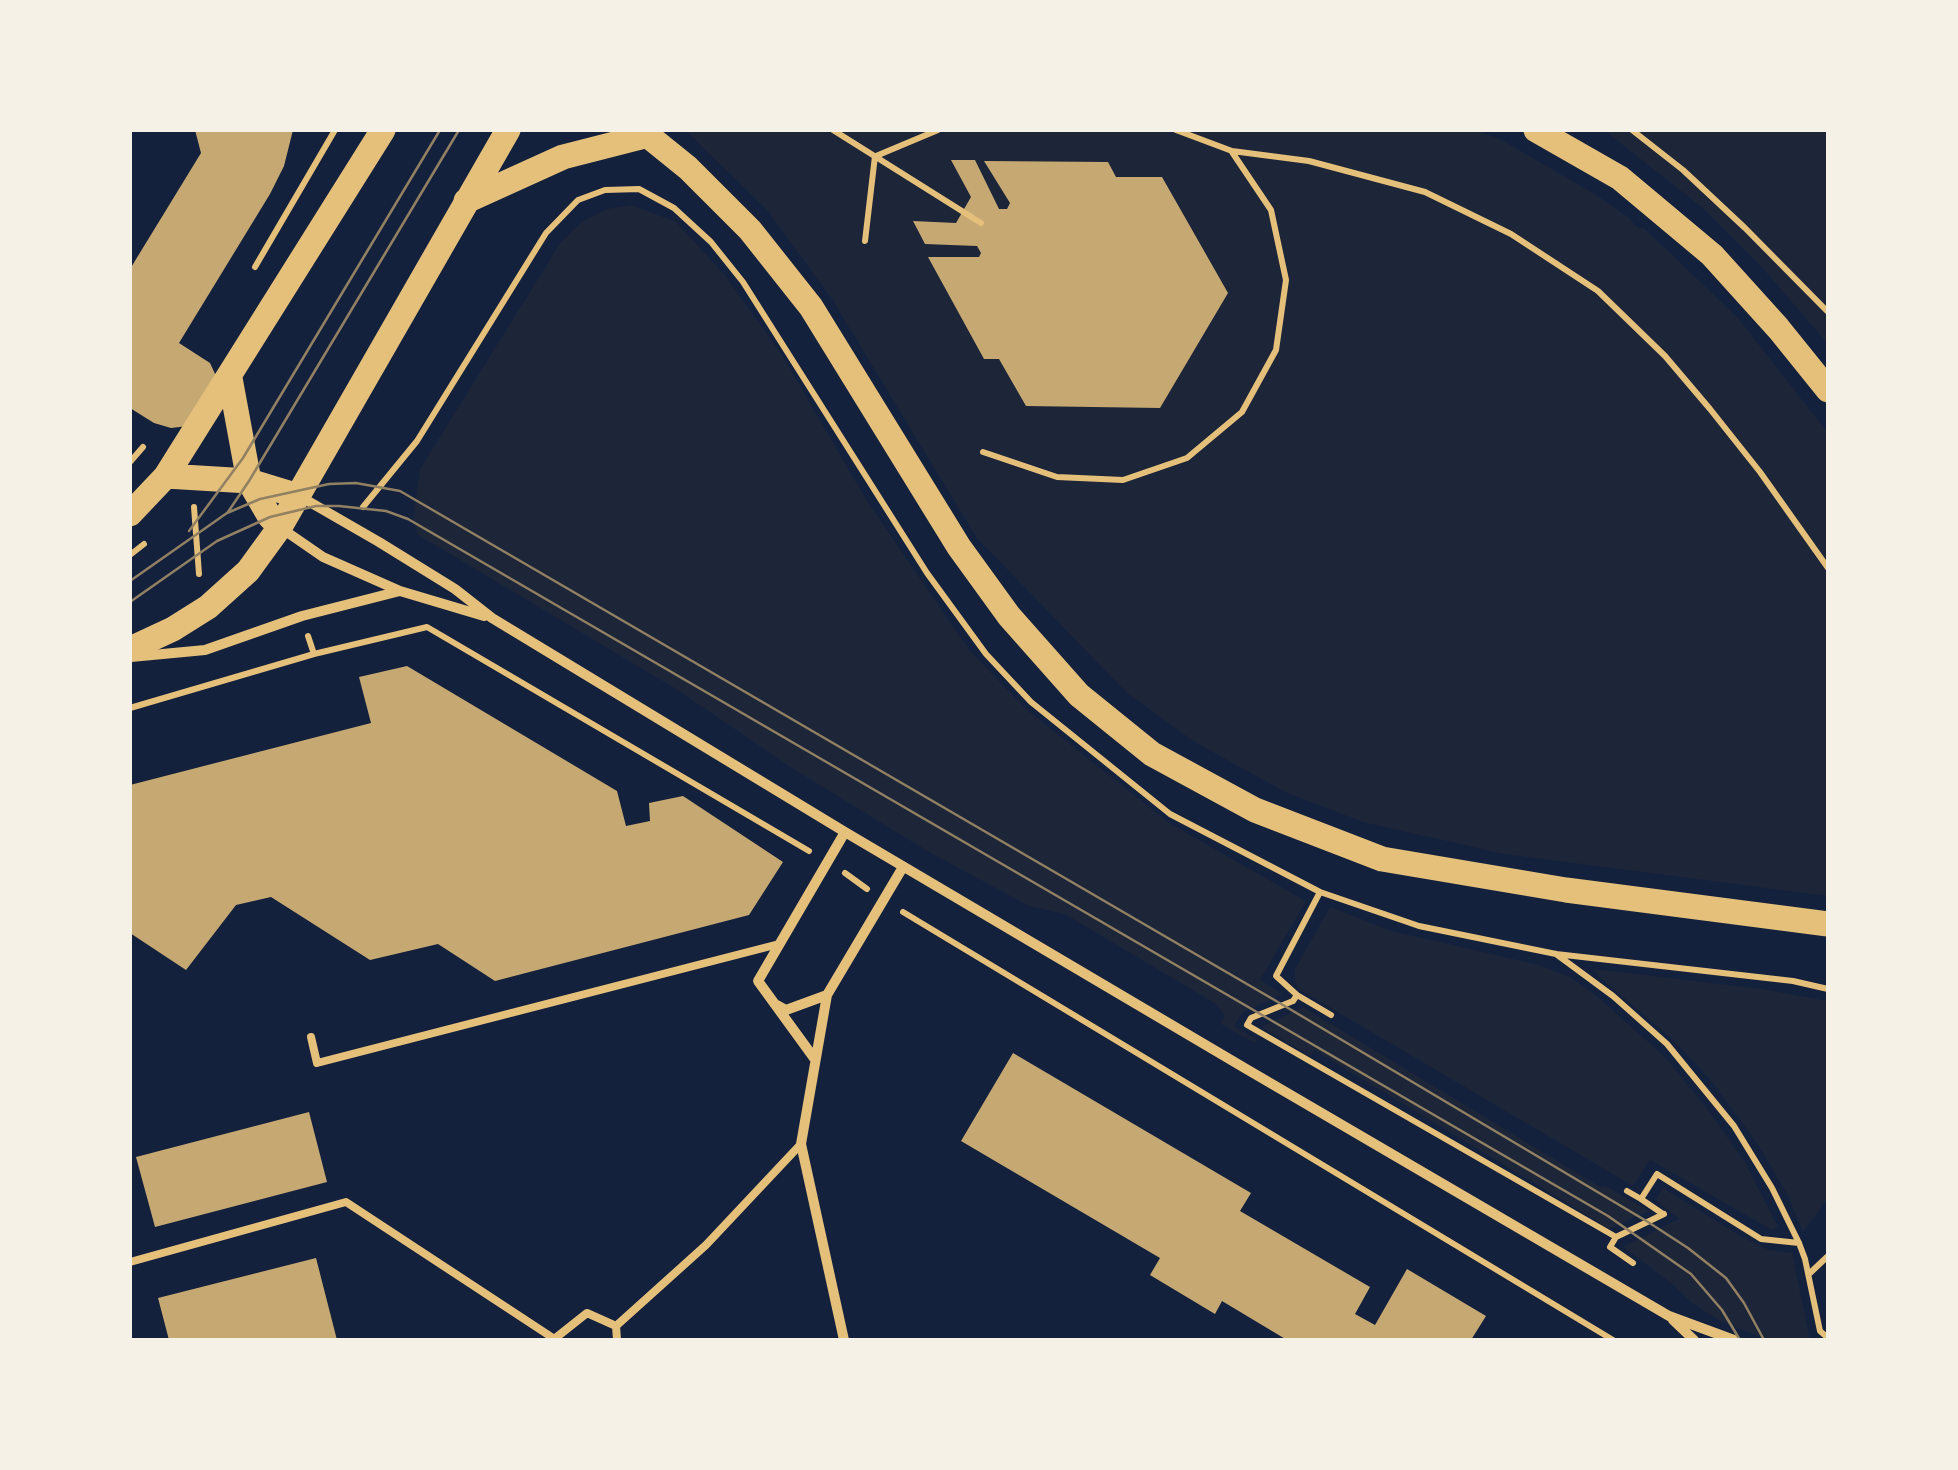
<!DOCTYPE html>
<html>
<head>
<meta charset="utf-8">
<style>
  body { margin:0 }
  #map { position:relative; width:1958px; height:1470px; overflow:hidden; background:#14213d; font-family:"Open Sans",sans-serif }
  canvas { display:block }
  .frame { position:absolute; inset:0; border:132px solid #f6f1e7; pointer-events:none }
</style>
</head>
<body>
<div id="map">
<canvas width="1958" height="1470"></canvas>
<div class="frame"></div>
</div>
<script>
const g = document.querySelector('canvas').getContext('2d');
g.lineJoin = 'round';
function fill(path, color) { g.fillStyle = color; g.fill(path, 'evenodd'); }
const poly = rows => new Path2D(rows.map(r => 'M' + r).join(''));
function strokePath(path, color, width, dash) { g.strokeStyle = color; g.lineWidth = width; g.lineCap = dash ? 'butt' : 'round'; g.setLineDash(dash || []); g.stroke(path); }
fill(poly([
  [685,130,1476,130,1500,139,1593,193,1631,219,1635,226,1645,229,1738,318,1828,433,1828,896,1504,854,1363,822,1285,792,1193,741,1127,693,976,537,832,299,767,210],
  [1604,130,1828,130,1828,344,1760,265,1705,210],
  [632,205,676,222,724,274,782,355,867,501,970,651,1026,709,1169,823,1306,901,1260,980,1283,994,1242,1013,1234,1026,1257,1040,1255,1043,1221,1024,1225,1016,1216,1004,1065,914,1029,906,929,852,795,770,676,689,418,535,413,520,420,469,561,242,582,222,607,209],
  [1330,907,1392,931,1539,965,1570,977,1598,997,1665,1057,1712,1115,1746,1164,1778,1227,1772,1230,1650,1160,1633,1186,1300,990,1295,982,1295,969],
  [1594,969,1762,989,1828,1001,1828,1198,1803,1232,1787,1194,1757,1143,1709,1078,1670,1037,1598,976],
  [1303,1007,1602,1188,1604,1185,1649,1211,1607,1230,1599,1227,1600,1223,1314,1050,1310,1056,1261,1027],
  [1663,1188,1742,1237,1769,1250,1792,1253,1810,1340,1767,1340,1720,1321,1692,1303,1671,1283,1623,1247,1679,1219,1656,1200]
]), '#1d2539');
fill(poly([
  [195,130,293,130,284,166,270,194,179,343,210,363,216,376,188,426,171,428,154,423,130,408,130,269,201,153],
  [951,160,975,160,999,209,1007,209,1010,203,984,161,1108,162,1116,177,1162,177,1228,293,1160,408,1026,406,999,359,984,359,928,257,979,257,981,253,977,246,925,244,913,221,956,223,971,197],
  [407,666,617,791,626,826,650,821,649,803,683,796,783,862,749,915,495,981,438,944,370,960,271,897,236,905,186,970,130,933,130,785,371,723,359,677],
  [1013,1053,1251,1193,1240,1211,1370,1287,1355,1314,1375,1325,1407,1269,1486,1316,1471,1340,1287,1340,1222,1301,1215,1314,1150,1275,1160,1258,961,1141],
  [309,1112,327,1182,155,1227,136,1157],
  [316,1258,337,1340,169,1340,158,1298]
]), '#c6a872');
strokePath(poly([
  [833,130,981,223],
  [1176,130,1232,151,1309,161,1425,192,1511,234,1598,291,1665,356,1710,409,1760,472,1828,568],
  [1632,130,1683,170,1745,228,1828,312],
  [876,156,938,130],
  [865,241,875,156],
  [255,267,335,130],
  [983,452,1057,477,1123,480,1187,458,1242,412,1276,350,1286,280,1271,210,1232,152],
  [130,462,143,447],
  [194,507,199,574],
  [363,507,417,441,546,233,578,200,605,190,639,189,674,208,711,242,743,282,927,573,986,654,1031,702,1170,814,1320,892,1419,926,1556,954,1793,981,1828,989],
  [130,555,144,544],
  [308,636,314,654],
  [130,708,314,654,427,627,809,851],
  [845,873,867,889],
  [1320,892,1276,976,1297,995,1331,1015],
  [903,912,1613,1340],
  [1556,954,1613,996,1667,1044,1734,1126,1772,1188,1799,1243,1805,1259,1820,1331,1828,1338],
  [1297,995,1293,1001,1251,1018,1247,1025,1616,1237,1610,1247,1633,1263],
  [1627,1191,1641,1199,1657,1174,1761,1239,1799,1243],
  [1641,1199,1663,1214],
  [1616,1237,1664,1214],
  [1810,1273,1828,1256]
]), '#e5c07b', 6);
strokePath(poly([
  [311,1037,317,1063,779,944],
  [130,1262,346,1202,553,1338],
  [616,1326,706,1245,801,1144],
  [553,1340,587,1313,616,1326,617,1340]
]), '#e5c07b', 8);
strokePath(poly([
  [301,497,379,542,455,589,492,618,845,832,1248,1070,1669,1316,1734,1340],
  [281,528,323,557,400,591,484,616],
  [131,657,205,650,302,616,400,591],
  [777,1005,786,1010,827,995],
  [814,1058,758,981,845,832],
  [1673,1320,1694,1340],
  [844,1340,801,1144,827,995,903,867]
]), '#e5c07b', 10);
strokePath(poly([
  [641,130,688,168,750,230,811,307,959,547,1009,616,1079,695,1152,754,1255,810,1382,859,1566,890,1828,924],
  [1536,130,1620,178,1712,255,1778,328,1828,390],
  [466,201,563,157,649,135],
  [230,378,249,481,270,517,280,527],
  [166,476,249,481,298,496],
  [130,514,166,476,383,130],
  [130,649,173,629,208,607,248,571,280,527,508,130]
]), '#e5c07b', 25);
strokePath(poly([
  [228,512,249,481,459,130],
  [189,531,243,458,440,130],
  [130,581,227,513,260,499,329,484,356,483,400,491,1283,1005,1648,1222,1688,1248,1726,1278,1744,1303,1764,1340],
  [130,602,217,541,270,517,316,506,339,506,386,511,408,519,1608,1216,1691,1274,1722,1310,1740,1340]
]), '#918062', 2.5);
</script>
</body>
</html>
